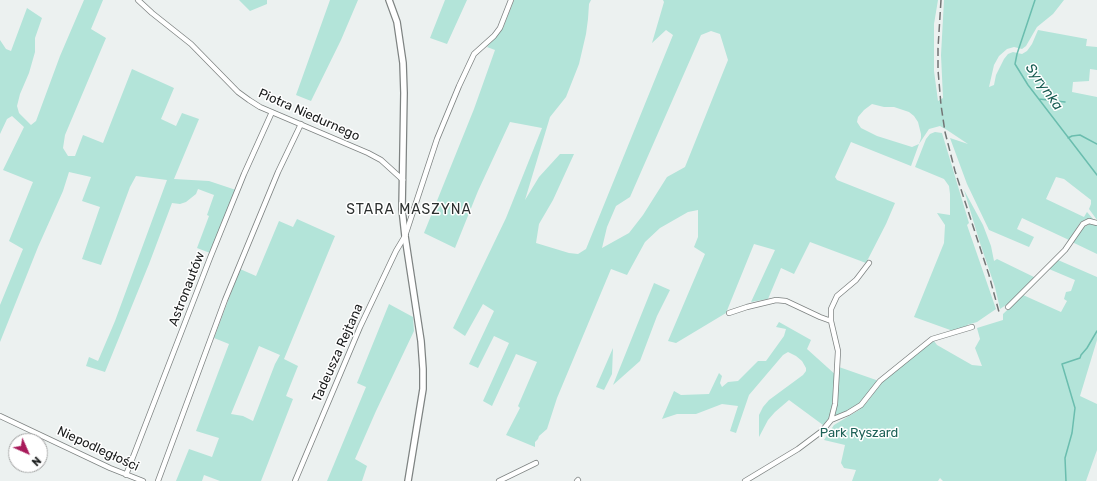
<!DOCTYPE html>
<html>
<head>
<meta charset="utf-8">
<style>
  body { margin:0 }
  #map { position:relative; width:1097px; height:481px; overflow:hidden; background:#ecf1f0; font-family:Rubik,sans-serif }
  canvas { display:block }
  .north { position:absolute; left:8px; top:433px; width:40px; height:40px; box-sizing:border-box; background:#fff; border:1px solid #a4a5a5; border-radius:50%; rotate:135deg; font-size:11px; font-weight:700; line-height:16px; text-align:center; color:#1b1d1d }
  .north::after { content:''; display:block; margin:auto; width:14px; height:18px; background:#a81a5a; clip-path:polygon(50% 0,100% 100%,50% 72%,0 100%) }
</style>
</head>
<body>
<div id="map">
<canvas width="1097" height="481"></canvas>
<div class="north">N</div>
</div>
<script>
const g = document.querySelector('canvas').getContext('2d');
g.lineJoin = 'round';
function fill(path, color) { g.fillStyle = color; g.fill(path, 'evenodd'); }
const poly = rows => new Path2D(rows.map(r => 'M' + r).join(''));
function strokePath(path, color, width, dash) { g.strokeStyle = color; g.lineWidth = width; g.lineCap = dash ? 'butt' : 'round'; g.setLineDash(dash || []); g.stroke(path); }
function label(font, color, halo, rows, align = 'center') {
  g.font = font + ' Rubik,sans-serif'; g.lineWidth = 3; g.setLineDash([]); g.textBaseline = 'middle'; g.strokeStyle = halo; g.fillStyle = color; for (const [text, x, y, turn = 0] of rows) {
    g.save(); g.translate(x, y); g.rotate((+turn || 0) * Math.PI / 180); g.textAlign = isNaN(turn) ? turn : align; if (halo) g.strokeText(text, 0, 0); g.fillText(text, 0, 0); g.restore();
  }
}
fill(poly([
  [84,0,103,0,91,29,106,38,65,135,63,148,68,156,75,156,83,135,103,143,132,69,174,88,161,119,176,126,182,113,199,119,174,179,209,181,236,190,210,253,197,248,209,216,207,215,214,195,198,189,196,194,186,202,180,204,172,203,149,264,105,372,86,366,89,357,98,361,115,321,167,180,136,176,130,187,101,265,82,259,100,207,82,201,91,177,69,172,63,191,38,247,0,342,0,305,23,249,9,241,33,182,3,170,24,127,12,116,7,119,0,134,0,40,6,49,11,51,27,8,42,18,35,38,35,52,29,73,20,94,17,106,19,113,31,125,36,121,60,56],
  [239,0,267,0,267,4,250,11],
  [330,0,358,0,341,40,311,101,296,95],
  [445,0,467,0,447,44,430,38],
  [514,0,591,0,589,4,588,19,586,34,579,64,566,97,550,117,525,200,539,177,560,154,574,154,553,200,539,224,536,243,569,253,578,254,586,249,673,35,666,30,652,43,664,2,663,0,938,0,934,24,934,71,938,101,943,98,941,55,944,0,1064,0,1053,14,1037,27,1026,46,1022,49,1014,47,1007,49,999,56,994,65,989,87,994,85,996,75,1004,59,1008,54,1013,52,1022,54,1027,51,1032,44,1038,30,1087,39,1086,46,1097,47,1097,70,1090,69,1089,81,1073,82,1072,92,1097,97,1097,220,1089,209,1091,204,1091,200,1064,179,1056,177,1046,199,1084,217,1087,212,1094,220,1086,219,1080,223,1069,240,1022,218,1017,229,1034,237,1029,247,989,230,967,184,950,138,968,144,947,130,940,126,929,129,919,144,911,166,851,142,835,177,837,180,895,203,886,224,866,263,810,242,794,274,781,268,768,299,751,302,775,250,754,244,726,313,676,343,668,341,705,254,694,247,698,237,698,210,688,212,660,228,645,242,627,275,611,269,557,398,547,429,539,436,538,439,535,442,535,447,506,435,520,408,518,406,537,362,516,354,492,406,483,401,509,343,494,336,478,368,469,364,494,311,483,304,465,336,453,328,506,218,542,128,510,122,478,191,455,248,424,233,474,109,495,50,487,47,503,28],
  [711,31,720,34,728,60,685,167,667,177,643,215,629,233,602,248,607,227,616,206,630,197,701,35],
  [872,104,884,107,894,107,909,112,914,116,918,122,921,134,921,138,919,144,912,147,877,136,861,128,857,122,858,117,864,110],
  [935,132,942,133,969,223,967,225,996,309,977,322,967,325,967,326,953,331,914,317,944,243,945,225,937,213,950,215,950,194,949,186,944,179,915,167,926,139,930,134],
  [964,190,983,225,991,246,994,261,997,259,1036,278,1009,303,1000,309,995,287,980,243],
  [297,219,335,236,284,359,298,366,286,396,293,399,261,481,220,481,204,475,202,481,176,481,189,449,212,457,219,438,196,431,229,344,214,338,240,269,256,276,279,221,293,227],
  [259,346,280,355,275,364,253,421,243,416,231,414],
  [1090,224,1097,225,1097,254,1072,242,1082,228],
  [1058,260,1097,277,1097,340,1080,396,1097,404,1097,450,1086,481,943,481,940,478,938,481,852,481,856,470,844,468,841,463,845,445,824,440,834,425,859,410,868,401,881,383,910,358,934,341,937,345,972,365,982,366,975,348,980,339,977,328,1003,320,1003,314,1023,295,1061,312,1067,301,1064,299,1066,292,1071,291,1075,280,1049,269],
  [654,283,670,290,657,316,640,361,613,385],
  [389,304,413,317,414,331,376,411,355,459,367,466,362,481,327,481,366,387,357,383],
  [779,322,811,340,807,349,837,376,834,375,834,384,832,409,829,418,823,425,789,400,775,412,768,420,759,437,759,415,763,407,769,400,803,375,806,371,806,368,802,361,796,356,788,352,783,355,749,395,736,433,730,431,738,406,722,404,696,414,677,414,662,419,674,391,681,395,709,394,719,373,722,376,720,383,722,387,728,382,738,381,758,361,766,361,784,336,786,329,776,327],
  [613,348,612,374,604,390,596,387],
  [839,367,879,381,863,401,855,408,836,416,834,416,834,413]
]), '#b3e4d9');
strokePath(poly([
  [1035,0,1017,54,1015,64,1028,85,1097,175],
  [1039,99,1065,102],
  [1068,138,1072,136,1080,135,1097,144],
  [1066,481,1065,458,1072,433,1075,408,1062,364,1080,358,1081,355,1087,348,1097,331]
]), '#6abdae', 1.5);
const minor = poly([
  [138,0,152,13,191,44,238,92,249,100,260,107,368,153,381,160,403,180],
  [1008,307,1065,250,1083,224,1089,221,1097,223],
  [729,313,747,307,776,300,786,301,820,317,831,321],
  [0,416,110,468,143,481],
  [831,420,848,413,861,405,880,381,932,339,972,327],
  [126,475,210,258,244,174,272,112],
  [158,481,225,300,278,172,301,124],
  [295,481,360,327,396,251,405,236,437,139,459,86,474,54,494,36,500,28,511,0],
  [499,481,536,463],
  [577,481,578,480],
  [745,481,798,449,822,431,831,420,835,404,838,351,831,321,831,309,837,296,856,280,869,263]
]);
const tertiary = poly([
  [389,0,397,22,403,63,404,93,402,209,405,236,421,341,423,369,423,389,408,481]
]);
strokePath(minor, '#7e8382', 6);
strokePath(tertiary, '#7e8382', 8);
strokePath(minor, '#fff', 4.5);
strokePath(tertiary, '#fff', 5.5);
strokePath(poly([
  [941,0,938,48,938,70,941,105,945,132,955,171,989,275,999,312]
]), '#727575', 1.5, [8, 4]);
label('13px', '#1b1d1d', '#fff', [
  ["Piotra Niedurnego",309,115,24],
  ["Astronautów",187,289,-69],
  ["Tadeusza Rejtana",338,353,-66],
  ["Niepodległości",98,449,25]
]);
label('13px', '#1d6157', '#fff', [
  ["Park Ryszard",859,433]
]);
label('italic 14px', '#185d53', '#fff', [
  ["Syrynka",1044,87,55]
]);
g.letterSpacing = '1px';
label('14px', '#2d3130', '#fff', [
  ["STARA MASZYNA",409,210]
]);
g.letterSpacing = '0px';
</script>
</body>
</html>
